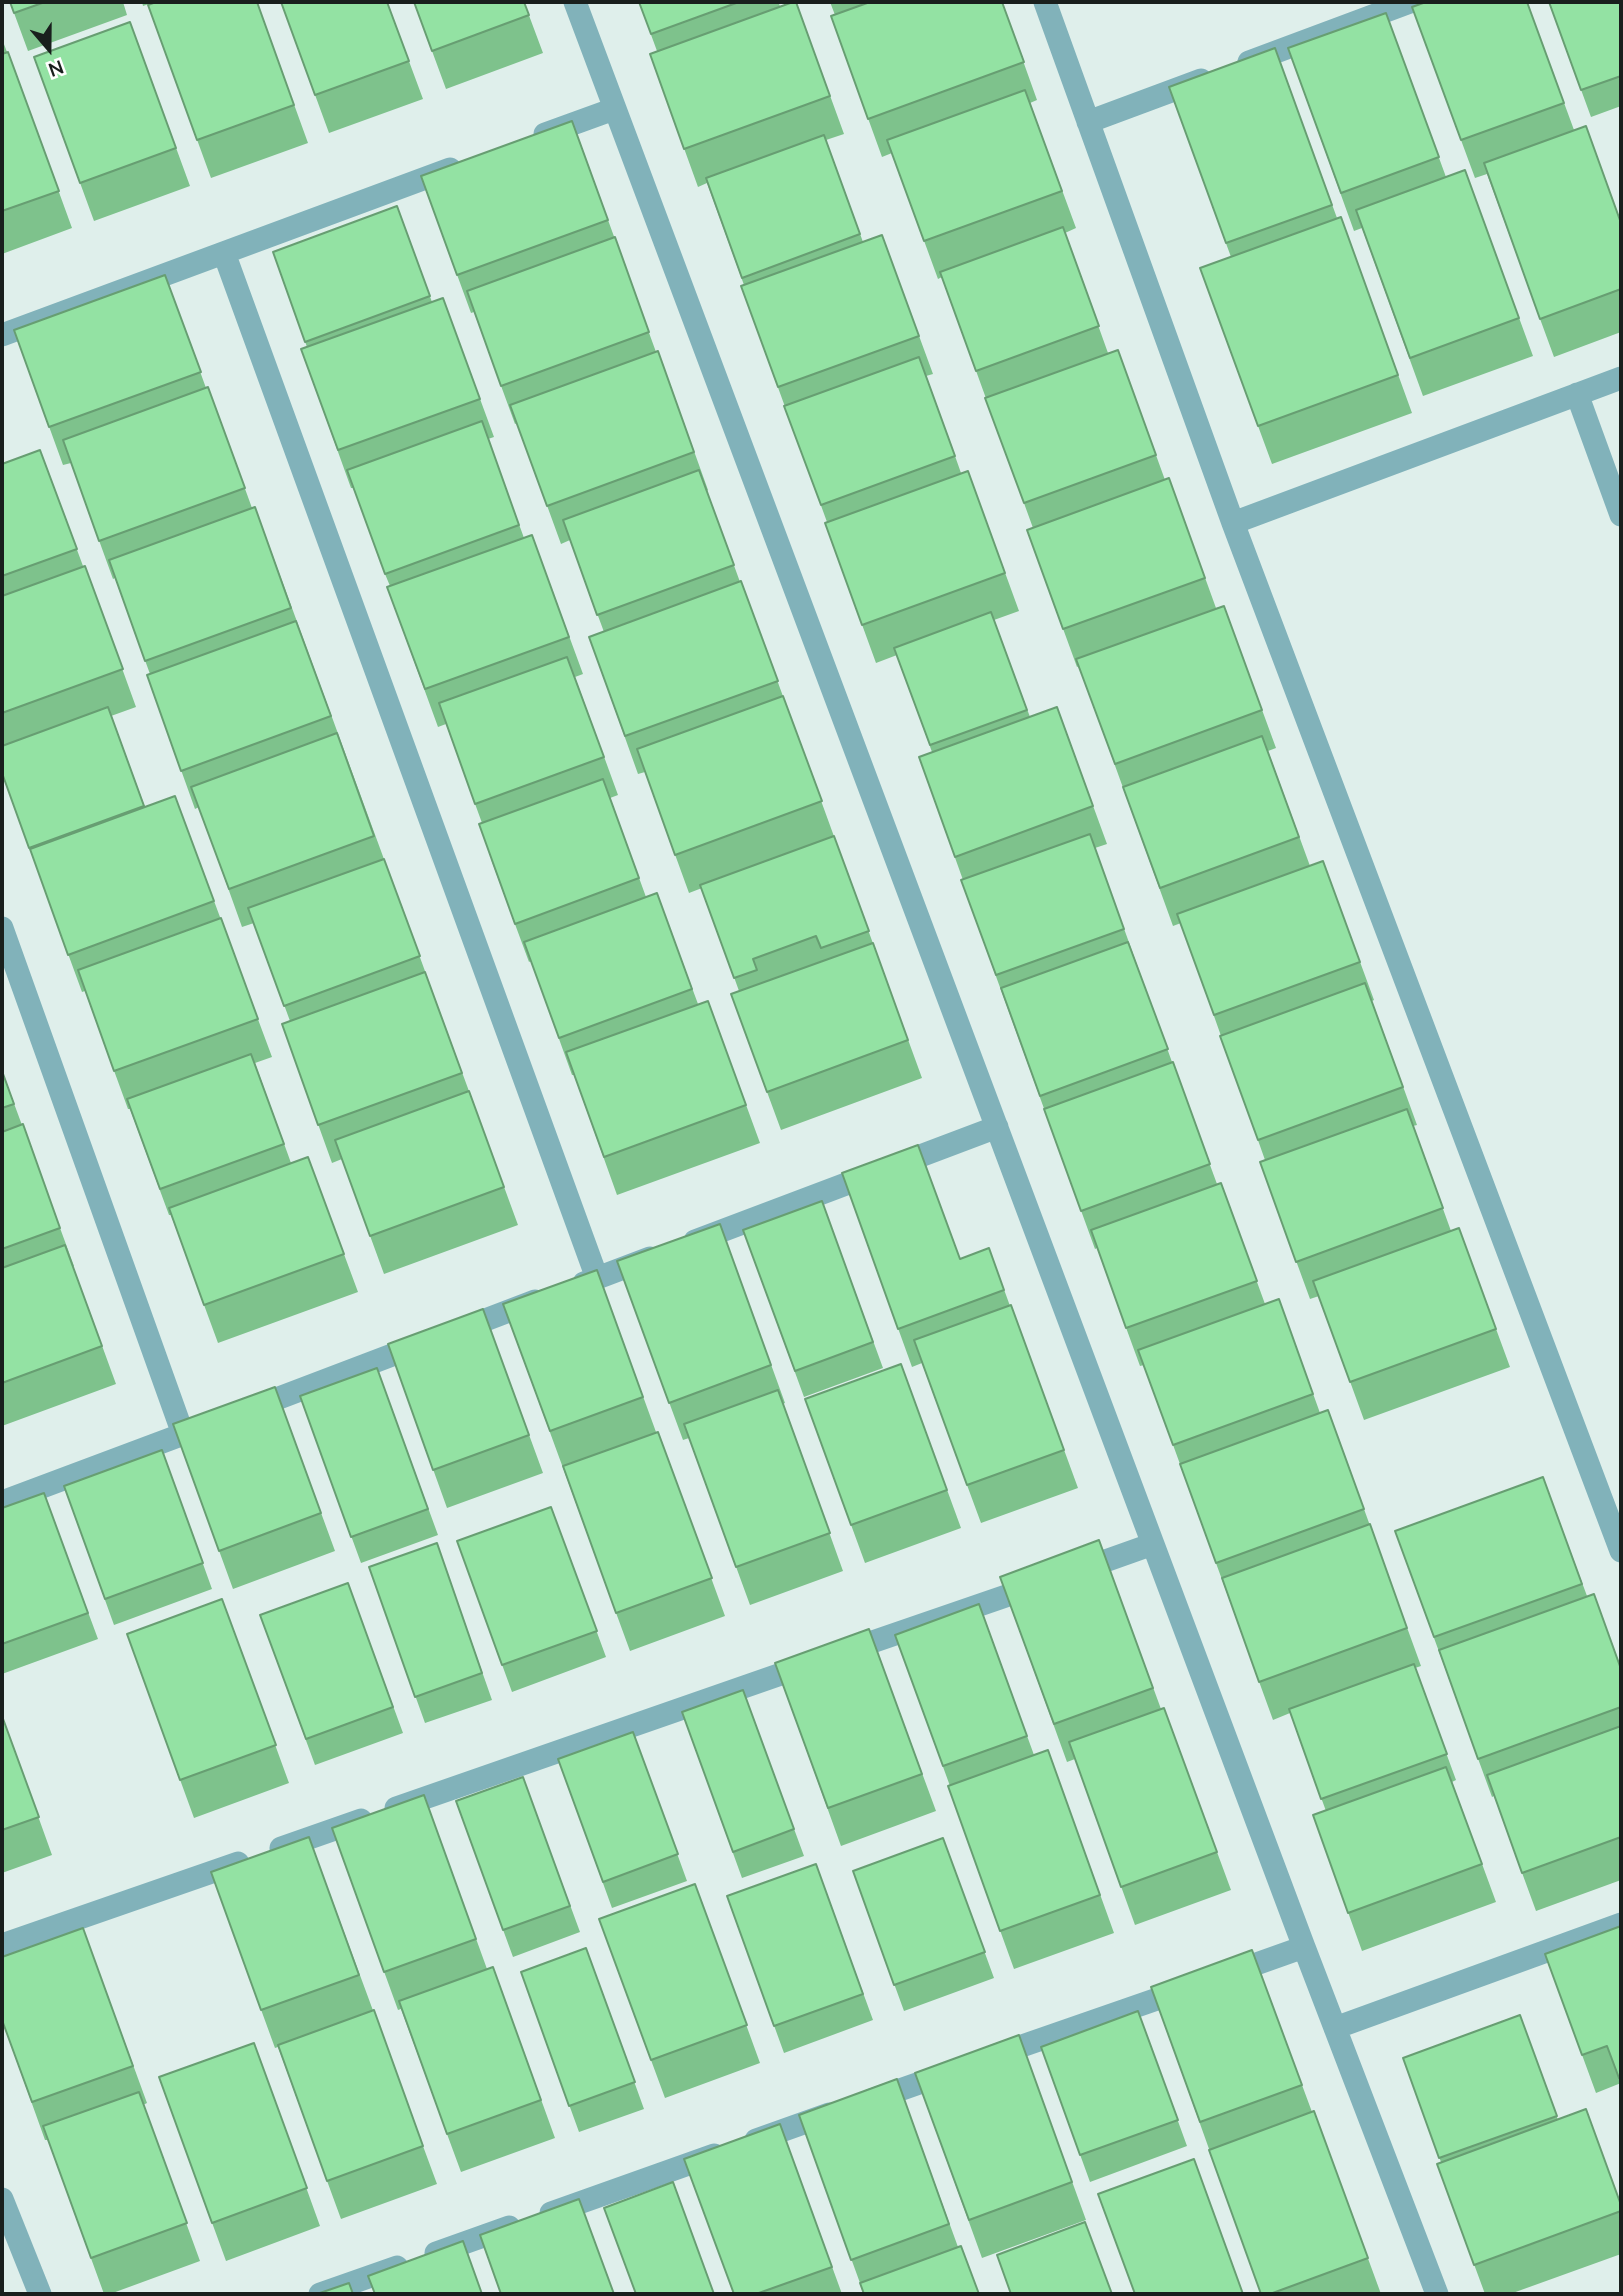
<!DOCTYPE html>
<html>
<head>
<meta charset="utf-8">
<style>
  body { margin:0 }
  #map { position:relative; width:1623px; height:2296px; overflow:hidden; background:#dfefeb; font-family:Mulish,sans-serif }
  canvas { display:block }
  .frame { position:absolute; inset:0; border:4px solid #191f1d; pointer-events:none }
  .north { position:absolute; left:14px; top:14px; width:70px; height:70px; -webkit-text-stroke:5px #fff; paint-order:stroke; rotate:160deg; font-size:19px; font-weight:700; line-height:28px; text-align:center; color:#191f1d }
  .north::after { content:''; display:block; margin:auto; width:24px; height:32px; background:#191f1d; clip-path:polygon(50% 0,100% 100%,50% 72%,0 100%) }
</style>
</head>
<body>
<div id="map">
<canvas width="1623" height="2296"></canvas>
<div class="frame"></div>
<div class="north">N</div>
</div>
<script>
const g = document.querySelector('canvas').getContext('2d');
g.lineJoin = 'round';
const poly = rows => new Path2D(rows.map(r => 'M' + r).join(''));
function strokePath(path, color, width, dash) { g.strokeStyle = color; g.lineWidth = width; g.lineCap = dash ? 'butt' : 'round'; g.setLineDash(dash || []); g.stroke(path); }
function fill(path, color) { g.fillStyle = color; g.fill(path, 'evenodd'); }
strokePath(poly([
  [575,2,1304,1947,1437,2294],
  [1045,2,1233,523,1621,1551],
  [1249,62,1410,2],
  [1088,122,1201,80],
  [545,134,614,109],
  [224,253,597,1278],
  [2,335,450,169],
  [1577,394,1621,515],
  [1233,523,1621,378],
  [2,928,183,1434],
  [695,1241,997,1127],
  [584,1283,650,1258],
  [459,1330,535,1301],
  [250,1409,421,1344],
  [2,1502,205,1426],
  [1077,1571,1153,1544],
  [846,1651,1035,1586],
  [396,1808,807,1665],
  [281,1848,361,1820],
  [2,1945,238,1863],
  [1228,1974,1304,1947],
  [1335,2028,1621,1924],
  [993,2056,1186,1989],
  [871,2100,948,2073],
  [756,2140,829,2114],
  [2,2199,40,2294],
  [551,2213,714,2155],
  [436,2253,509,2227],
  [320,2294,397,2267]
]), '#81b2ba', 23);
fill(poly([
  [10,2,123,2,127,15,28,51],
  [142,2,155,2,143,6],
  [257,2,308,143,211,178,148,5],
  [281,2,387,2,423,99,329,133],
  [414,2,524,2,543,53,446,89],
  [639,2,778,2,780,6,796,2,844,134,826,140,863,242,882,235,933,374,926,376,955,456,961,473,968,471,1019,611,994,620,1030,717,1057,707,1107,844,1095,848,1172,1062,1217,1184,1221,1183,1265,1304,1279,1299,1320,1413,1328,1410,1421,1666,1415,1668,1456,1780,1452,1782,1496,1902,1362,1951,1313,1815,1326,1811,1290,1713,1273,1720,1144,1365,1140,1366,1097,1248,1095,1249,961,880,963,880,919,757,932,752,897,655,876,663,825,523,827,522,741,286,744,285,707,183,698,187,650,54,657,51],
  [830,2,1002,2,1037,100,1030,103,1076,228,1065,233,1108,353,1118,350,1165,480,1169,478,1216,608,1224,606,1276,748,1268,751,1310,866,1323,861,1374,1000,1372,1001,1417,1125,1413,1126,1451,1231,1459,1228,1510,1367,1364,1420,1319,1296,1310,1299,1260,1162,1265,1160,1181,923,1173,926,1079,666,1077,667,1027,530,1033,528,942,277,938,279,892,153,882,157,831,16,835,15],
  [1527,2,1574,130,1621,223,1621,332,1554,357,1487,174,1475,178,1412,7],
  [1549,2,1621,2,1621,106,1591,117],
  [1386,13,1446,177,1465,170,1533,356,1423,396,1362,228,1354,231,1288,48],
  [130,22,190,186,94,221,34,57],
  [2,39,7,52,8,52,72,228,2,254],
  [1275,48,1337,218,1341,217,1412,413,1272,464,1200,268,1231,257,1169,87],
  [572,121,656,352,658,351,708,490,707,491,740,582,741,581,922,1078,781,1130,731,994,739,991,702,888,689,893,645,772,638,774,589,637,604,632,570,540,561,544,517,423,515,424,474,312,471,313,421,176],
  [397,206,432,302,443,298,494,437,488,439,524,538,532,535,583,674,575,677,618,795,610,798,646,897,657,893,698,1004,708,1001,760,1143,617,1195,574,1075,572,1075,531,961,529,962,492,862,482,823,446,724,438,727,387,587,390,586,385,574,354,488,351,488,301,349,307,347,273,252],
  [165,275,206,388,208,387,252,508,255,507,518,1225,384,1274,342,1159,332,1163,282,1024,290,1021,254,923,242,927,199,807,195,809,147,675,150,674,115,578,113,579,71,463,63,465,14,330],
  [40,450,83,566,85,566,136,707,111,716,145,807,175,796,272,1057,255,1063,291,1163,308,1157,358,1292,218,1343,171,1215,169,1215,130,1109,128,1109,85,991,82,992,2,773,2,457,4,463],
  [2,1071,60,1228,74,1266,73,1266,116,1384,2,1426],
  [842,1173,960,1259,989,1248,1010,1306,1011,1305,1078,1488,981,1523,922,1363,912,1367],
  [822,1201,883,1368,804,1397,743,1230],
  [720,1224,785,1403,783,1404,843,1571,750,1605,689,1438,683,1440,617,1261],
  [597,1270,656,1432,658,1432,725,1616,630,1651,503,1304],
  [483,1309,543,1473,447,1508,388,1344],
  [901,1364,961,1528,865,1563,805,1399],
  [377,1368,438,1535,361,1563,300,1396],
  [275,1387,335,1551,233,1589,173,1424],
  [162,1450,212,1589,114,1625,64,1486],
  [1543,1477,1587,1596,1621,1669,1621,1880,1536,1911,1494,1796,1492,1797,1395,1531],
  [44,1493,98,1639,2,1674,2,1508],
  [551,1507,606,1657,512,1692,457,1541],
  [1099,1540,1161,1709,1164,1708,1231,1890,1135,1925,1075,1759,1067,1762,1000,1577],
  [437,1543,492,1700,425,1723,369,1567],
  [348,1583,403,1733,315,1765,260,1615],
  [222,1599,289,1783,194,1818,127,1634],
  [979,1604,1034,1755,1048,1750,1114,1933,1014,1969,948,1786,950,1786,895,1635],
  [869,1629,936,1811,841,1846,775,1663],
  [743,1690,804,1856,742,1878,682,1712],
  [2,1716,52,1855,2,1873],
  [633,1732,687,1881,612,1908,558,1759],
  [523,1777,580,1932,513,1957,456,1801],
  [424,1795,487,1969,493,1967,555,2138,461,2172,401,2009,398,2010,332,1828],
  [309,1837,437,2184,341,2219,278,2047,275,2048,211,1872],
  [943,1838,994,1978,904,2011,853,1871],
  [816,1864,873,2020,784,2053,727,1896],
  [695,1884,760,2063,665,2098,599,1919],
  [1621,1926,1621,2085,1621,2083,1596,2093,1545,1954],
  [83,1928,147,2103,143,2105,200,2261,110,2294,104,2294,48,2140,45,2140,2,2020],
  [586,1948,644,2109,579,2132,521,1972],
  [1252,1950,1312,2112,1314,2111,1381,2294,1261,2294,1151,1987],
  [1138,2011,1187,2146,1090,2182,1041,2047],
  [1520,2015,1558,2120,1621,2205,1621,2254,1510,2294,1485,2294,1437,2164,1441,2162,1403,2058],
  [1019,2035,1086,2220,982,2258,915,2073],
  [254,2043,320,2226,226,2261,159,2077],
  [897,2079,958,2247,864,2294,799,2115],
  [780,2124,842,2294,734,2294]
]), '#7ec28c');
const building = poly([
  [10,2,45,2,14,13,10,2],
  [156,2,257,2,294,105,197,140,148,5,156,2],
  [281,2,387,2,409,61,315,95,281,2],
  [414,2,524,2,529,15,432,51,414,2],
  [639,2,739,2,651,34,639,2],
  [793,2,796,2,830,96,684,149,650,54,793,2],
  [870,2,1002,2,1024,62,868,119,831,16,870,2],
  [1426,2,1527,2,1564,103,1461,140,1412,7,1426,2],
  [1549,2,1621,2,1621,76,1581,90,1549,2],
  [1386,13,1439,157,1341,193,1288,48,1386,13],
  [130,22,176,148,80,183,34,57,130,22],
  [1275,48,1332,205,1226,243,1169,87,1275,48],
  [8,52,59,191,2,211,2,54,8,52],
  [1025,90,1062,191,924,241,887,140,1025,90],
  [572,121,608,220,457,275,421,176,572,121],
  [1586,126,1621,223,1621,289,1540,319,1484,163,1586,126],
  [824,135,860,234,742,278,706,178,824,135],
  [1465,170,1519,318,1410,358,1356,210,1465,170],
  [397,206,430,296,305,342,273,252,397,206],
  [1341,217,1398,375,1258,426,1200,268,1341,217],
  [1063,227,1099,326,976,371,940,272,1063,227],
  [882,235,919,336,778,387,741,286,882,235],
  [615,237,649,332,501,386,467,291,615,237],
  [165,275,201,372,49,427,14,330,165,275],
  [443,298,480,399,338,450,301,349,443,298],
  [1118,350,1156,455,1024,503,985,398,1118,350],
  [658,351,694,452,547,506,510,405,658,351],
  [919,357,955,456,821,505,784,406,919,357],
  [208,387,245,488,99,541,63,440,208,387],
  [482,421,519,525,385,574,347,470,482,421],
  [40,450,77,549,2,576,2,464,40,450],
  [699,470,734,565,597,615,563,520,699,470],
  [968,471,1005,573,862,625,825,523,968,471],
  [1169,478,1205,578,1063,629,1027,530,1169,478],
  [255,507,291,608,145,661,109,560,255,507],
  [532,535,569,637,425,689,387,587,532,535],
  [85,566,123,669,2,713,2,596,85,566],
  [741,581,778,681,625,736,589,637,741,581],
  [1224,606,1262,710,1115,764,1076,659,1224,606],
  [991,612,1027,710,930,745,894,648,991,612],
  [296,621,331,716,181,771,147,675,296,621],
  [567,657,604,757,475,804,439,703,567,657],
  [783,696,822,801,675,855,637,749,783,696],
  [108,707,144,806,29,848,2,773,2,746,108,707],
  [1057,707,1093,806,955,857,919,757,1057,707],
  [337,733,374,836,229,889,191,787,337,733],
  [1262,736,1299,837,1160,888,1123,787,1262,736],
  [603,779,639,878,515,924,479,824,603,779],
  [175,796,214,901,68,955,30,849,175,796],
  [1090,834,1124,929,996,975,961,880,1090,834],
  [834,836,869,931,821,948,816,936,753,959,757,970,734,978,700,885,834,836],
  [384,859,420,956,284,1006,248,908,384,859],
  [1323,861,1360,962,1214,1015,1177,914,1323,861],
  [657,893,692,989,559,1038,524,942,657,893],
  [221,918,258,1019,114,1071,78,970,221,918],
  [1128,942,1168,1049,1040,1096,1001,988,1128,942],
  [873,943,908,1040,767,1092,731,994,873,943],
  [425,972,462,1073,318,1125,282,1024,425,972],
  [1365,983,1403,1087,1258,1140,1220,1036,1365,983],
  [708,1001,746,1105,604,1157,566,1052,708,1001],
  [251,1054,284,1144,160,1189,127,1099,251,1054],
  [1173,1062,1210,1164,1081,1211,1044,1109,1173,1062],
  [2,1071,14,1104,2,1108,2,1071],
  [469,1091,504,1187,370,1236,335,1140,469,1091],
  [1407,1109,1443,1208,1296,1262,1260,1162,1407,1109],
  [23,1124,60,1228,2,1249,2,1132,23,1124],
  [918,1145,960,1259,989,1248,1004,1290,898,1329,842,1173,918,1145],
  [308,1157,344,1254,204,1305,169,1208,308,1157],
  [1221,1183,1257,1281,1126,1328,1091,1230,1221,1183],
  [822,1201,873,1342,795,1371,743,1230,822,1201],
  [720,1224,771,1365,669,1403,617,1261,720,1224],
  [1459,1228,1496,1329,1350,1382,1313,1281,1459,1228],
  [65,1245,102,1346,2,1383,2,1268,65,1245],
  [597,1270,643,1397,550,1431,503,1304,597,1270],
  [1279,1299,1313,1394,1173,1445,1138,1350,1279,1299],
  [1011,1305,1064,1450,967,1485,914,1340,1011,1305],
  [483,1309,529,1435,433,1470,388,1344,483,1309],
  [901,1364,947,1490,851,1525,805,1399,901,1364],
  [377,1368,428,1509,351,1537,300,1396,377,1368],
  [275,1387,321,1513,219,1551,173,1424,275,1387],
  [778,1390,830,1533,736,1567,684,1424,778,1390],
  [1328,1410,1364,1509,1216,1563,1180,1464,1328,1410],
  [658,1432,712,1578,616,1613,563,1466,658,1432],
  [162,1450,203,1563,105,1599,64,1486,162,1450],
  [1543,1477,1582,1584,1434,1637,1395,1531,1543,1477],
  [44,1493,88,1613,2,1644,2,1508,44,1493],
  [551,1507,597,1631,502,1665,457,1541,551,1507],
  [1370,1524,1407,1628,1259,1682,1222,1578,1370,1524],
  [1099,1540,1153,1688,1054,1724,1000,1577,1099,1540],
  [437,1543,482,1673,415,1697,369,1567,437,1543],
  [348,1583,393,1707,306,1739,260,1615,348,1583],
  [1594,1594,1621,1669,1621,1707,1478,1759,1439,1650,1594,1594],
  [222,1599,276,1745,180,1780,127,1634,222,1599],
  [979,1604,1027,1736,943,1766,895,1635,979,1604],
  [869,1629,922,1774,828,1808,775,1663,869,1629],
  [1414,1664,1447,1754,1321,1799,1289,1709,1414,1664],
  [743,1690,794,1829,733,1852,682,1712,743,1690],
  [1164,1708,1217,1852,1121,1887,1069,1742,1164,1708],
  [2,1716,39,1817,2,1830,2,1716],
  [1621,1726,1621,1837,1522,1873,1487,1775,1621,1726],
  [633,1732,678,1854,603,1882,558,1759,633,1732],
  [1048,1750,1100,1895,1000,1931,948,1786,1048,1750],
  [1446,1767,1482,1864,1348,1913,1313,1815,1446,1767],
  [523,1777,570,1906,503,1930,456,1801,523,1777],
  [424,1795,476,1939,384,1972,332,1828,424,1795],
  [309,1837,359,1975,261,2010,211,1872,309,1837],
  [943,1838,985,1952,894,1985,853,1871,943,1838],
  [816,1864,863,1994,774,2026,727,1896,816,1864],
  [695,1884,747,2025,651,2060,599,1919,695,1884],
  [1621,1926,1621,2077,1619,2078,1607,2046,1582,2055,1545,1954,1621,1926],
  [83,1928,133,2066,32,2102,2,2020,2,1957,83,1928],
  [586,1948,635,2082,569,2106,521,1972,586,1948],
  [1252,1950,1302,2085,1200,2122,1151,1987,1252,1950],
  [493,1967,541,2100,447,2134,399,2001,493,1967],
  [374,2010,423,2146,327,2181,278,2045,374,2010],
  [1138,2011,1178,2120,1080,2155,1041,2047,1138,2011],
  [1520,2015,1557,2116,1439,2158,1403,2058,1520,2015],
  [1019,2035,1072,2182,969,2220,915,2073,1019,2035],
  [254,2043,307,2188,212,2223,159,2077,254,2043],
  [897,2079,949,2224,851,2260,799,2115,897,2079],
  [139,2092,187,2223,91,2258,43,2126,139,2092],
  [1586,2109,1621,2205,1621,2211,1474,2265,1437,2164,1586,2109],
  [1314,2111,1368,2258,1270,2294,1261,2294,1209,2150,1314,2111],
  [780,2124,832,2267,756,2294,734,2294,684,2159,780,2124],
  [1194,2159,1243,2294,1135,2294,1098,2194,1194,2159],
  [673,2182,714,2294,636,2294,604,2208,673,2182],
  [579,2199,614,2294,501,2294,480,2235,579,2199],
  [1085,2222,1112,2294,1011,2294,997,2255,1085,2222],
  [463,2241,482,2294,375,2294,368,2276,463,2241],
  [961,2246,979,2294,864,2294,860,2283,961,2246],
  [349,2283,353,2294,317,2294,349,2283]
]);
fill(building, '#93e2a3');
strokePath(building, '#679e72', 2);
</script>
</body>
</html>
